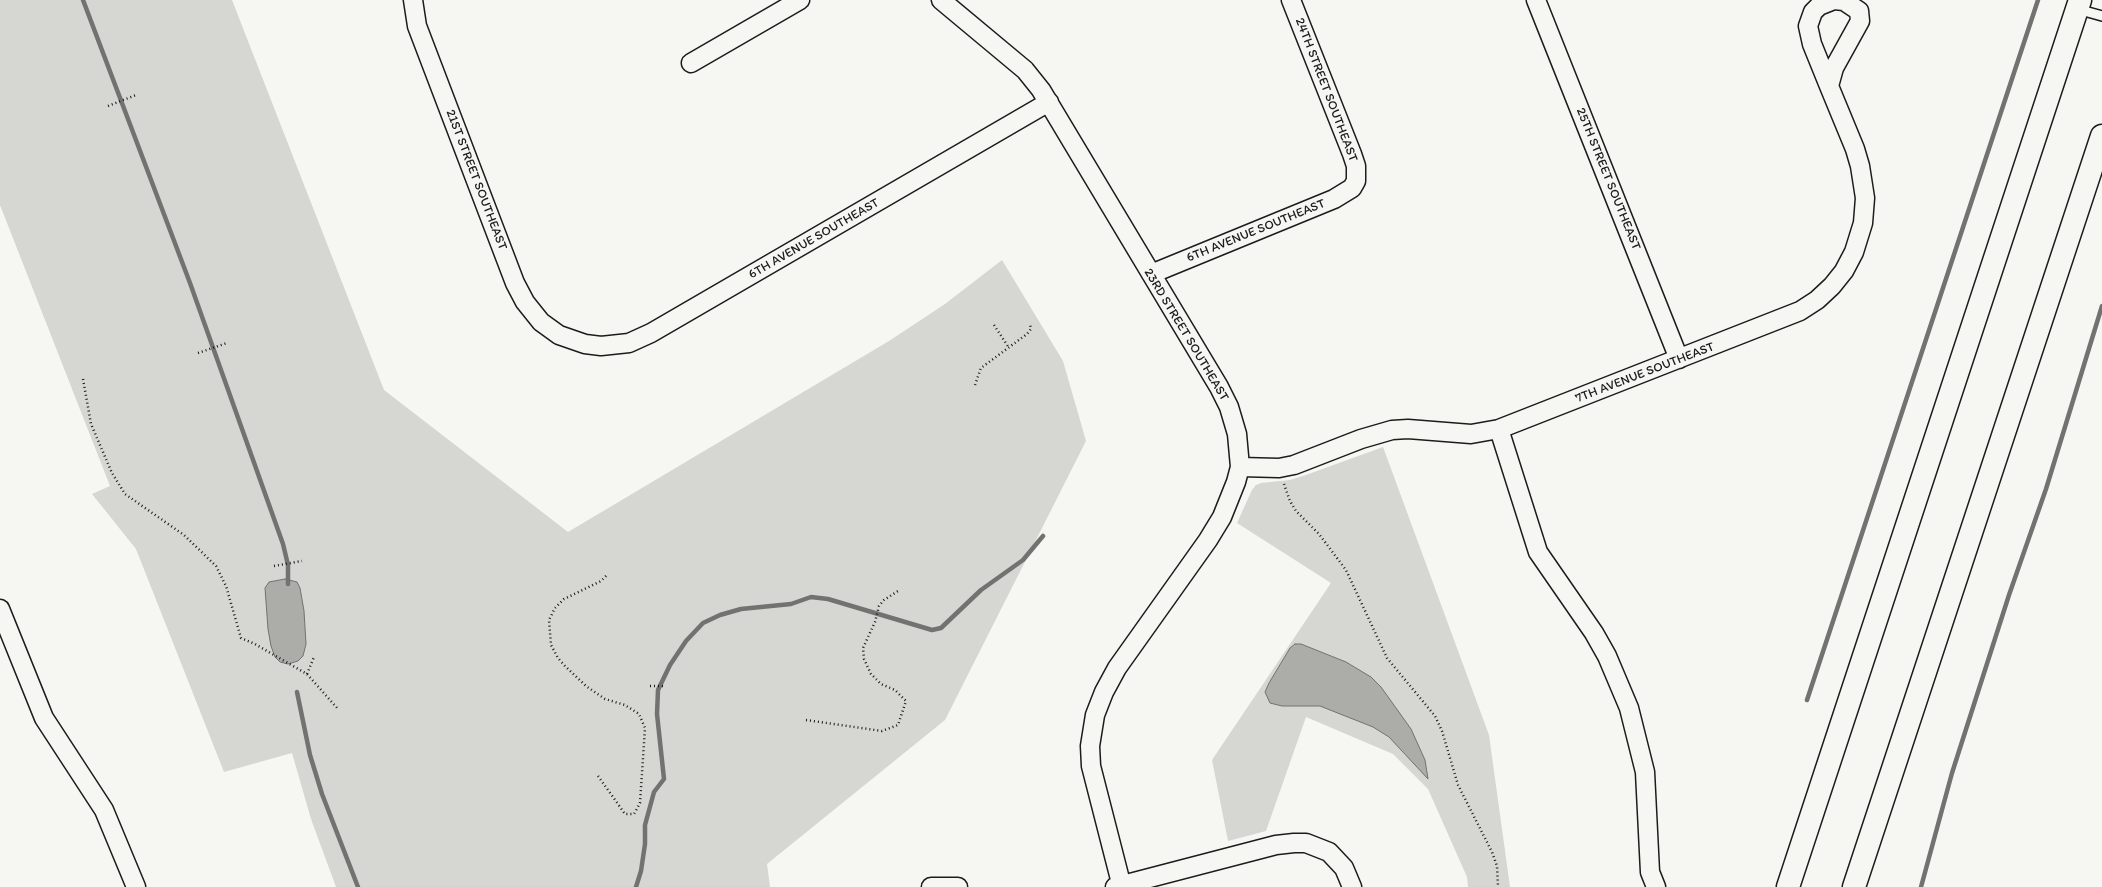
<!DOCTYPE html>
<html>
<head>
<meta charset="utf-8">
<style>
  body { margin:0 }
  canvas { display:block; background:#f6f6f2 }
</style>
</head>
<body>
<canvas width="2102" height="887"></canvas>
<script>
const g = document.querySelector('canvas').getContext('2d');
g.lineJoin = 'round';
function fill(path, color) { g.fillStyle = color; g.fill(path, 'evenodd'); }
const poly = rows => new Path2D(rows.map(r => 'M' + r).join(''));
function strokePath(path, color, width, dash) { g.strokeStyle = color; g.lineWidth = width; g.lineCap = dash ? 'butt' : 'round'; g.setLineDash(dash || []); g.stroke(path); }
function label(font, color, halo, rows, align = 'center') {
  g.font = font + ' Itim,sans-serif'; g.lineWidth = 3.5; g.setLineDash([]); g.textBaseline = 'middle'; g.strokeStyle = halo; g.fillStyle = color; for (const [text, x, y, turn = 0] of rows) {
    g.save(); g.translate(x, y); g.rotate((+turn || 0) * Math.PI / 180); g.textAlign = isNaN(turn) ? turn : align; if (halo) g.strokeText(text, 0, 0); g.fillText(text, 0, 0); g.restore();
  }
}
fill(poly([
  [0,0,232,0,384,390,568,532,889,341,945,304,1002,260,1063,361,1086,441,945,720,767,864,770,887,336,887,311,819,292,753,224,772,136,549,92,494,110,486,0,205],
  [1383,447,1489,735,1510,887,1468,887,1467,877,1428,789,1393,754,1306,717,1266,831,1228,841,1212,760,1331,583,1237,523,1252,490,1256,485,1261,483,1290,480,1306,475]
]), '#d6d6d2');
const water = poly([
  [285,579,297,582,300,588,304,611,306,644,303,656,298,661,288,664,280,662,275,657,271,646,268,629,265,588,269,582,285,579],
  [1295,644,1301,644,1346,662,1371,677,1381,687,1411,729,1425,760,1428,779,1389,737,1373,727,1320,706,1282,706,1270,703,1265,692,1269,683,1290,648,1295,644]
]);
fill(water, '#acaca9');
strokePath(water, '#727271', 1);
strokePath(poly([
  [83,0,190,283,283,544,288,565,288,584],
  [297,692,310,755,322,794,358,887],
  [1807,700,2038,0],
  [636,887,641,871,645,844,645,825,654,792,664,779,657,714,658,690,670,665,686,641,703,623,720,615,741,609,791,604,811,597,828,599,932,630,941,628,981,590,1023,560,1043,536],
  [1921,887,1952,773,2009,595,2046,489,2102,306]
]), '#727271', 4.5);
const service = poly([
  [2077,9,2102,16]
]);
const minor = poly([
  [413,0,417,26,515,283,525,302,541,322,559,335,585,344,601,346,629,343,651,333,1049,102],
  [941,0,1025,70,1041,90,1219,387,1229,407,1237,434,1240,467,1236,482,1222,517,1208,540,1117,668,1104,692,1095,715,1090,746,1091,766,1122,887],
  [1536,0,1679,359],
  [691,63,800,0],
  [1151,274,1334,199,1352,188,1356,181,1356,166,1352,154,1291,0],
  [1499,429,1538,552,1594,633,1607,656,1629,708,1645,772,1650,872,1656,887],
  [1240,467,1279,468,1294,465,1361,439,1392,430,1408,429,1471,434,1499,429,1800,311,1817,300,1832,286,1844,271,1854,252,1863,223,1865,198,1860,166,1855,149,1829,86,1812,44,1808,26,1813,12,1819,6,1834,0,1844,1,1859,11,1860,21,1834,68,1829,86],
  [0,609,44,718,104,810,136,887],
  [931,887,958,887],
  [1115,887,1276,845,1294,843,1306,843,1329,852,1344,868,1352,887]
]);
const motorway = poly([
  [1788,887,2080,0],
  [1854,887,2102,136]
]);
strokePath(service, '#1c1c1c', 12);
strokePath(minor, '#1c1c1c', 21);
strokePath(motorway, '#1c1c1c', 25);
strokePath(poly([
  [108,106,136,95],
  [994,325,1009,348],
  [198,353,227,343],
  [83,379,91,424,112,473,125,494,184,535,216,566,226,586,241,638,255,644,307,674,338,709],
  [975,385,981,368,1027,334,1031,329,1030,324],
  [1284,484,1290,501,1296,511,1319,534,1346,570,1387,658,1435,716,1442,731,1458,785,1492,852,1497,866,1498,887],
  [274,566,302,561],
  [307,674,314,657],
  [650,686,666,686],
  [806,720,882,731,898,725,906,701,895,690,881,684,871,674,864,659,863,648,875,622,879,606,884,600,898,591],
  [598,776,625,814,634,814,640,803,645,728,639,714,625,705,605,699,586,686,565,666,558,658,551,645,549,620,555,608,564,599,601,581,608,574]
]), '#1c1c1c', 2.5, [1, 3]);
strokePath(service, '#f6f6f2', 9);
strokePath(minor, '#f6f6f2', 18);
strokePath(motorway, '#f6f6f2', 22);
label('13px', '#1c1c1c', '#f6f6f2', [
  ["24TH STREET SOUTHEAST",1326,90,69],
  ["25TH STREET SOUTHEAST",1608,179,68],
  ["21ST STREET SOUTHEAST",476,180,69],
  ["6TH AVENUE SOUTHEAST",1256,231,-22],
  ["6TH AVENUE SOUTHEAST",814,239,-30],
  ["23RD STREET SOUTHEAST",1186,335,59],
  ["7TH AVENUE SOUTHEAST",1645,373,-21]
]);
</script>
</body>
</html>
